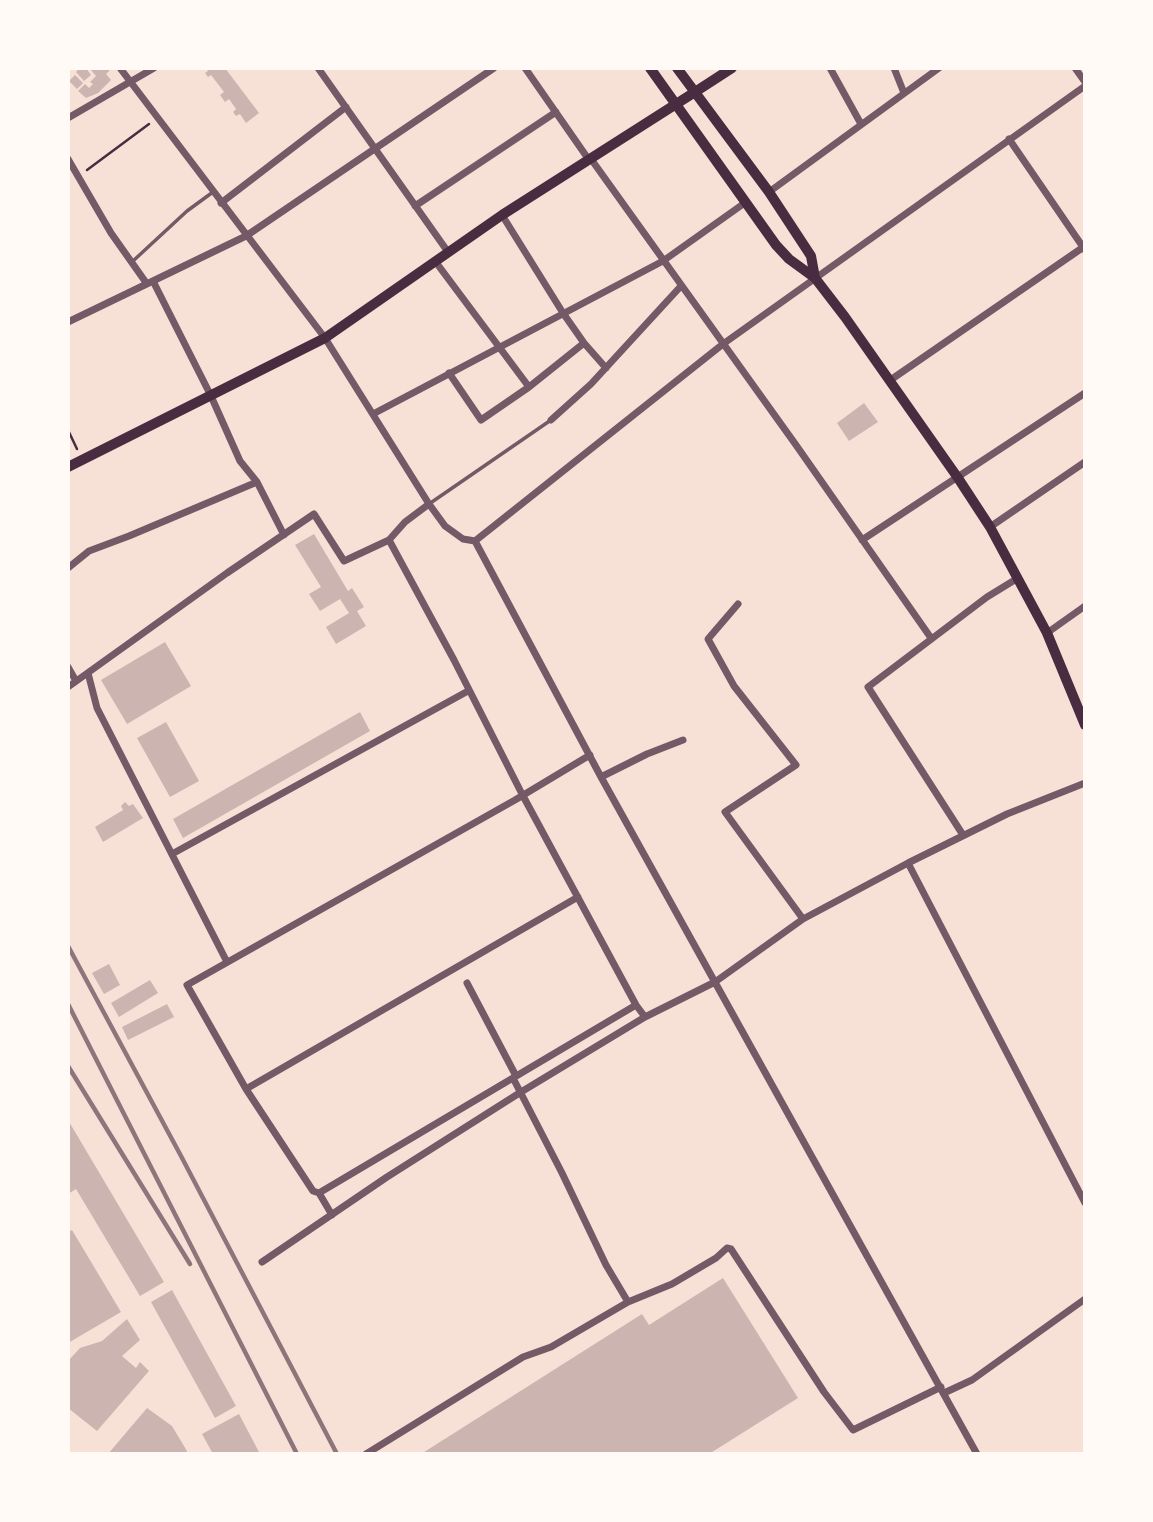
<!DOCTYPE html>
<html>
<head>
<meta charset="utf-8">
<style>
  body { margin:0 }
  #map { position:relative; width:1153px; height:1522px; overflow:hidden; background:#f7e1d7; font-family:"Varela Round",sans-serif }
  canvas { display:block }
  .frame { position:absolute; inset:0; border:70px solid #fffaf5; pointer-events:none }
</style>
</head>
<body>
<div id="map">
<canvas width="1153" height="1522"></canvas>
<div class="frame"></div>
</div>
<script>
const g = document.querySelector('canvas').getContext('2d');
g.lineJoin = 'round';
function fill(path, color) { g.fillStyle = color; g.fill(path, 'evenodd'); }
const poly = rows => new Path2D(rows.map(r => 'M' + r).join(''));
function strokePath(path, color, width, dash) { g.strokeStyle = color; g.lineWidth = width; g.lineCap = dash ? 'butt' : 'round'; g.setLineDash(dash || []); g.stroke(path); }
fill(poly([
  [80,68,86,68,91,75,84,81,76,72],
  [92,68,112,68,106,74,111,80,98,93,86,98,78,91,85,84,89,88,93,84,90,82,96,76,91,70],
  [206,68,225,68,259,113,246,123,240,114,236,116,233,112,236,109,229,99,225,102,220,95,224,92,211,75,208,77,205,73,208,71],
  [75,75,83,83,77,89,69,81],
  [864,403,878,422,849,441,837,423],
  [314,534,348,591,352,588,364,607,357,611,366,626,336,644,326,627,349,613,340,599,320,611,309,594,321,587,295,545],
  [165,642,191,686,127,724,101,680],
  [360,712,370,731,183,838,173,819],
  [166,722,199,781,170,797,137,738],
  [125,802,129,806,133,804,143,818,103,842,95,827,123,810,121,806],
  [109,964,120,985,104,994,92,973],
  [150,980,158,993,119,1017,111,1003],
  [167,1004,174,1017,128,1040,122,1027],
  [68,1120,164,1282,140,1296,76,1189,68,1194],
  [72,1230,121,1312,68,1343,68,1232],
  [723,1278,798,1398,709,1454,421,1454,642,1314,649,1325],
  [172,1290,236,1406,215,1418,151,1302],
  [127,1319,140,1340,122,1356,136,1368,140,1362,149,1371,97,1431,68,1408,68,1361,80,1348,102,1341],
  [147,1408,172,1426,187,1451,185,1454,108,1454],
  [239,1414,260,1454,213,1454,202,1434]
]), '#ccb4b1');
strokePath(poly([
  [87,170,149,124],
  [68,430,77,449]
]), '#4a2c40', 2.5);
strokePath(poly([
  [133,261,187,211,213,192],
  [429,504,551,420]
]), '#755966', 3.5);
strokePath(poly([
  [120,68,325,338,429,504,445,526,463,539,475,541],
  [318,68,448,252],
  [525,68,589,160],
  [830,68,861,124],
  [894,68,904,93],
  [1075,68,1085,82],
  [68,118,154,68],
  [1009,139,1085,250],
  [68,159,111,233,147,284],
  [591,159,796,445,931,638],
  [769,192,939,68],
  [221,203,346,107],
  [415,206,556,112],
  [435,261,529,387],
  [153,281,211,396,240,461,257,482,284,535],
  [68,322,246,236,494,68],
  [584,343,606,368],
  [449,373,481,420,529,387,584,343,563,313,502,215],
  [889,381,1085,246],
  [373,414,663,261,746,202],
  [551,420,591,384,681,286],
  [429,504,405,522,389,540,454,660,522,794,636,1005,645,1017],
  [990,527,1085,462],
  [862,540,1085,393],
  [475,541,601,777,977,1454],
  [475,541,723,344,1085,86],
  [68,568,89,551,129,536,257,482],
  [738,604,708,639,734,686,796,765,725,812,803,919],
  [1047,633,1085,606],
  [68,667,76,681],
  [88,673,97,708,227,962],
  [68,687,227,573,314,514,344,561,389,540],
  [601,777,647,754,683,740],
  [963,835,868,687,987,597,1018,578],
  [172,854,468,691],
  [908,863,1085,1203],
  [467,983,516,1076],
  [513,1078,562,1173,606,1265,628,1302],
  [246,1089,578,897],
  [319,1193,313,1191,246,1089,187,985,515,800,590,755],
  [332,1215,319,1193,636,1005],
  [262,1262,387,1177,521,1092,645,1017,715,982,803,919,908,863,1007,814,1085,783],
  [944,1393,972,1380,1085,1299],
  [366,1454,523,1357,551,1347,628,1302,672,1284,716,1258,727,1248,731,1249,824,1392,853,1430,941,1387]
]), '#755966', 7);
strokePath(poly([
  [695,92,732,68]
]), '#4a2c40', 10);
strokePath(poly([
  [650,68,776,245,789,259,815,278,845,317,958,478,990,527,1047,633,1085,725],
  [677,68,769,192,811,256,815,278],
  [68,467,325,338,502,215,695,92]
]), '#4a2c40', 10);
strokePath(poly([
  [68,946,181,1156,337,1454],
  [68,1004,297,1454],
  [68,1066,190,1264]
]), '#8f747c', 4.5);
</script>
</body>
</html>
